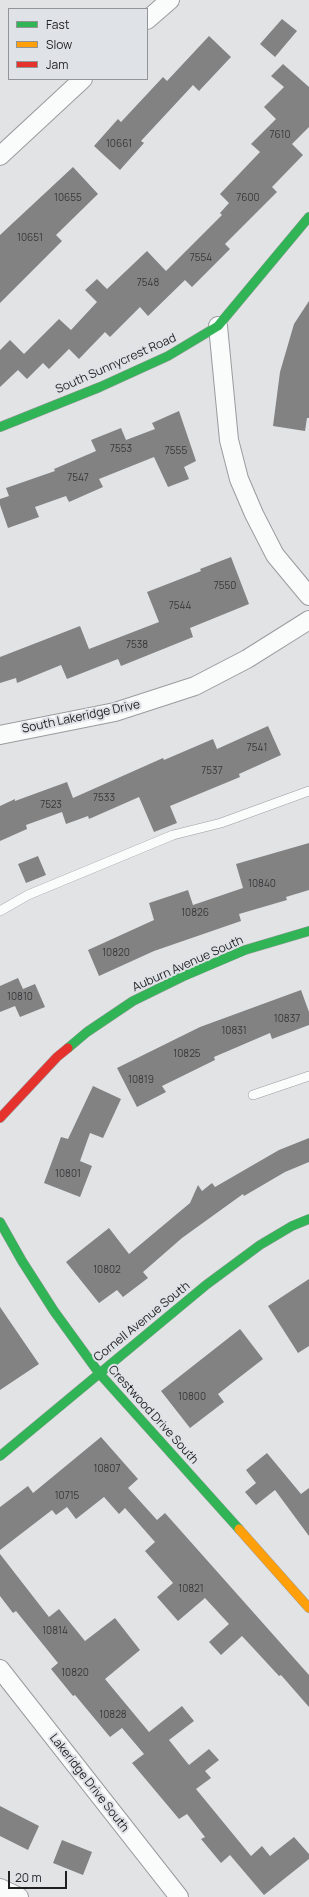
<!DOCTYPE html>
<html>
<head>
<meta charset="utf-8">
<style>
  body { margin:0 }
  #map { position:relative; width:309px; height:1897px; overflow:hidden; background:#e1e3e5; font-family:Manrope,sans-serif }
  canvas { display:block }
  .legend { position:absolute; left:8px; top:8px; width:140px; height:72px; box-sizing:border-box; background:#dfe2e7; border:1px solid #929498; margin:0; padding:5px 7px; list-style:none; font-size:12px; color:#1f2022 }
  .legend li { display:flex; align-items:center; gap:8px; height:20px }
  .legend b { width:20px; border:1px solid #929498 }
  .scale { position:absolute; left:8px; top:1871px; width:59px; height:18px; box-sizing:border-box; border:2px solid #1f2022; border-top:0; padding-left:5px; font-size:12px; line-height:14px; white-space:nowrap; color:#1f2022; -webkit-text-stroke:3px #dfe2e7; paint-order:stroke }
</style>
</head>
<body>
<div id="map">
<canvas width="309" height="1897"></canvas>
<ul class="legend">
<li><b style="height:5px;background:#30b455"></b>Fast</li>
<li><b style="height:5px;background:#ff9f0a"></b>Slow</li>
<li><b style="height:5px;background:#e5322d"></b>Jam</li>
</ul>
<div class="scale">20 m</div>
</div>
<script>
const g = document.querySelector('canvas').getContext('2d');
g.lineJoin = 'round';
function fill(path, color) { g.fillStyle = color; g.fill(path, 'evenodd'); }
const poly = rows => new Path2D(rows.map(r => 'M' + r).join(''));
function strokePath(path, color, width, dash) { g.strokeStyle = color; g.lineWidth = width; g.lineCap = dash ? 'butt' : 'round'; g.setLineDash(dash || []); g.stroke(path); }
function label(font, color, halo, rows, align = 'center') {
  g.font = font + ' Manrope,sans-serif'; g.lineWidth = 4; g.setLineDash([]); g.textBaseline = 'middle'; g.strokeStyle = halo; g.fillStyle = color; for (const [text, x, y, turn = 0] of rows) {
    g.save(); g.translate(x, y); g.rotate((+turn || 0) * Math.PI / 180); g.textAlign = isNaN(turn) ? turn : align; if (halo) g.strokeText(text, 0, 0); g.fillText(text, 0, 0); g.restore();
  }
}
fill(poly([
  [282,19,297,31,275,57,260,44],
  [209,36,231,57,199,91,193,85,141,141,144,143,120,170,94,146,118,119,121,122,163,77,167,81],
  [283,64,309,87,309,127,292,144,303,155,272,187,277,192,225,244,230,249,192,287,185,280,148,316,140,307,110,337,105,332,79,359,69,349,49,369,43,363,27,379,18,370,0,387,0,350,10,340,24,354,59,319,71,330,97,302,85,290,97,279,107,289,147,251,166,271,222,215,220,213,229,203,220,194,260,152,251,144,276,119,264,107,284,87,271,76],
  [73,167,98,194,56,235,62,241,0,303,0,235],
  [309,301,309,418,307,418,305,431,273,426,280,372,294,324],
  [179,411,196,461,184,467,189,479,168,487,154,457,99,479,103,487,69,502,66,496,35,507,39,517,8,528,0,505,0,499,9,496,6,488,55,471,54,469,96,451,91,440,121,428,126,440,155,429,152,423],
  [231,557,249,604,190,628,193,637,121,666,118,659,67,679,61,665,17,683,16,678,0,683,0,657,80,626,89,649,159,622,147,592,201,571,200,569],
  [268,726,281,755,239,774,240,777,170,806,177,823,154,832,139,797,89,819,88,816,66,824,62,812,26,825,27,829,0,841,0,806,15,799,15,801,67,782,73,798,163,758,164,760,213,739,217,749],
  [309,843,309,890,286,897,287,900,239,914,241,921,154,951,99,976,88,950,154,920,149,903,188,890,193,905,243,888,236,864],
  [38,856,46,875,26,883,18,864],
  [18,978,23,989,35,984,45,1007,20,1017,15,1006,0,1012,0,986],
  [301,990,309,1012,309,1025,272,1039,270,1033,214,1057,215,1060,162,1086,166,1092,137,1107,117,1068,200,1027],
  [93,1086,121,1099,103,1138,90,1133,80,1161,92,1166,80,1197,44,1183,61,1137,68,1139],
  [309,1138,309,1162,285,1172,244,1196,243,1194,182,1238,143,1272,148,1278,123,1297,117,1290,99,1303,66,1262,109,1228,129,1254,190,1203,198,1185,202,1191,212,1183,215,1187,279,1150],
  [309,1279,309,1346,298,1353,268,1306],
  [0,1307,39,1364,0,1390],
  [240,1329,263,1359,218,1394,224,1402,190,1428,161,1391],
  [101,1437,138,1479,128,1488,157,1520,165,1513,309,1675,309,1707,281,1675,279,1676,242,1636,221,1655,209,1642,229,1624,205,1598,178,1621,157,1597,173,1583,145,1551,155,1542,125,1508,119,1514,104,1497,76,1519,67,1507,56,1515,52,1510,0,1550,0,1507,28,1486,33,1493],
  [267,1453,301,1494,309,1488,309,1536,275,1490,256,1505,245,1492,256,1483,246,1470],
  [0,1554,49,1617,59,1609,85,1641,115,1618,140,1650,105,1679,149,1732,182,1706,194,1721,169,1740,189,1765,209,1749,219,1760,205,1771,211,1778,196,1789,251,1856,262,1846,270,1856,294,1837,309,1854,309,1859,264,1895,230,1855,221,1863,201,1839,205,1837,187,1814,179,1819,132,1763,144,1754,122,1728,110,1737,75,1695,73,1696,51,1669,58,1663,16,1611,13,1613,0,1596],
  [0,1806,39,1826,28,1850,0,1836],
  [62,1840,92,1852,83,1875,53,1863]
]), '#828283');
const lane = poly([
  [0,911,28,895,173,835,221,823,309,791],
  [253,1095,309,1076]
]);
const street = poly([
  [147,20,170,0],
  [0,156,83,79],
  [218,326,229,440,239,479,254,514,275,555,309,596],
  [0,735,115,712,195,686,247,659,309,620],
  [0,1669,179,1897],
  [0,1888,19,1897]
]);
const fast = poly([
  [0,427,100,387,168,356,218,326,309,217],
  [68,1048,87,1032,133,1001,184,976,245,950,309,931],
  [0,1222,22,1261,54,1311,99,1373,239,1529],
  [0,1456,206,1285,260,1245,292,1226,309,1219]
]);
const slow = poly([
  [239,1529,309,1608]
]);
const jam = poly([
  [0,1118,57,1057,68,1048]
]);
strokePath(lane, '#9a9c9e', 10);
strokePath(street, '#9a9c9e', 20);
strokePath(fast, '#9a9c9e', 10);
strokePath(slow, '#9a9c9e', 10);
strokePath(jam, '#9a9c9e', 10);
strokePath(lane, '#fafbfb', 9);
strokePath(street, '#fafbfb', 18);
strokePath(fast, '#30b455', 9);
strokePath(slow, '#ff9f0a', 9);
strokePath(jam, '#e5322d', 9);
label('10px', '#38383a', null, [
  ["7610",280,135],
  ["10661",119,144],
  ["10655",68,198],
  ["7600",248,198],
  ["10651",30,238],
  ["7554",201,258],
  ["7548",148,283],
  ["7553",121,449],
  ["7555",176,451],
  ["7547",78,478],
  ["7550",225,586],
  ["7544",180,606],
  ["7538",137,645],
  ["7541",257,748],
  ["7537",212,771],
  ["7533",104,798],
  ["7523",51,805],
  ["10840",262,884],
  ["10826",195,913],
  ["10820",116,953],
  ["10810",20,997],
  ["10837",287,1019],
  ["10831",234,1031],
  ["10825",187,1054],
  ["10819",141,1080],
  ["10801",68,1174],
  ["10802",107,1270],
  ["10800",192,1397],
  ["10807",107,1469],
  ["10715",67,1496],
  ["10821",191,1589],
  ["10814",55,1631],
  ["10820",75,1673],
  ["10828",113,1715]
]);
label('12px', '#1f2022', '#dfe2e7', [
  ["South Sunnycrest Road",116,364,-24],
  ["South Lakeridge Drive",81,717,-12],
  ["Auburn Avenue South",188,964,-24],
  ["Cornell Avenue South",142,1322,-39],
  ["Crestwood Drive South",153,1415,48],
  ["Lakeridge Drive South",89,1783,52]
]);
</script>
</body>
</html>
